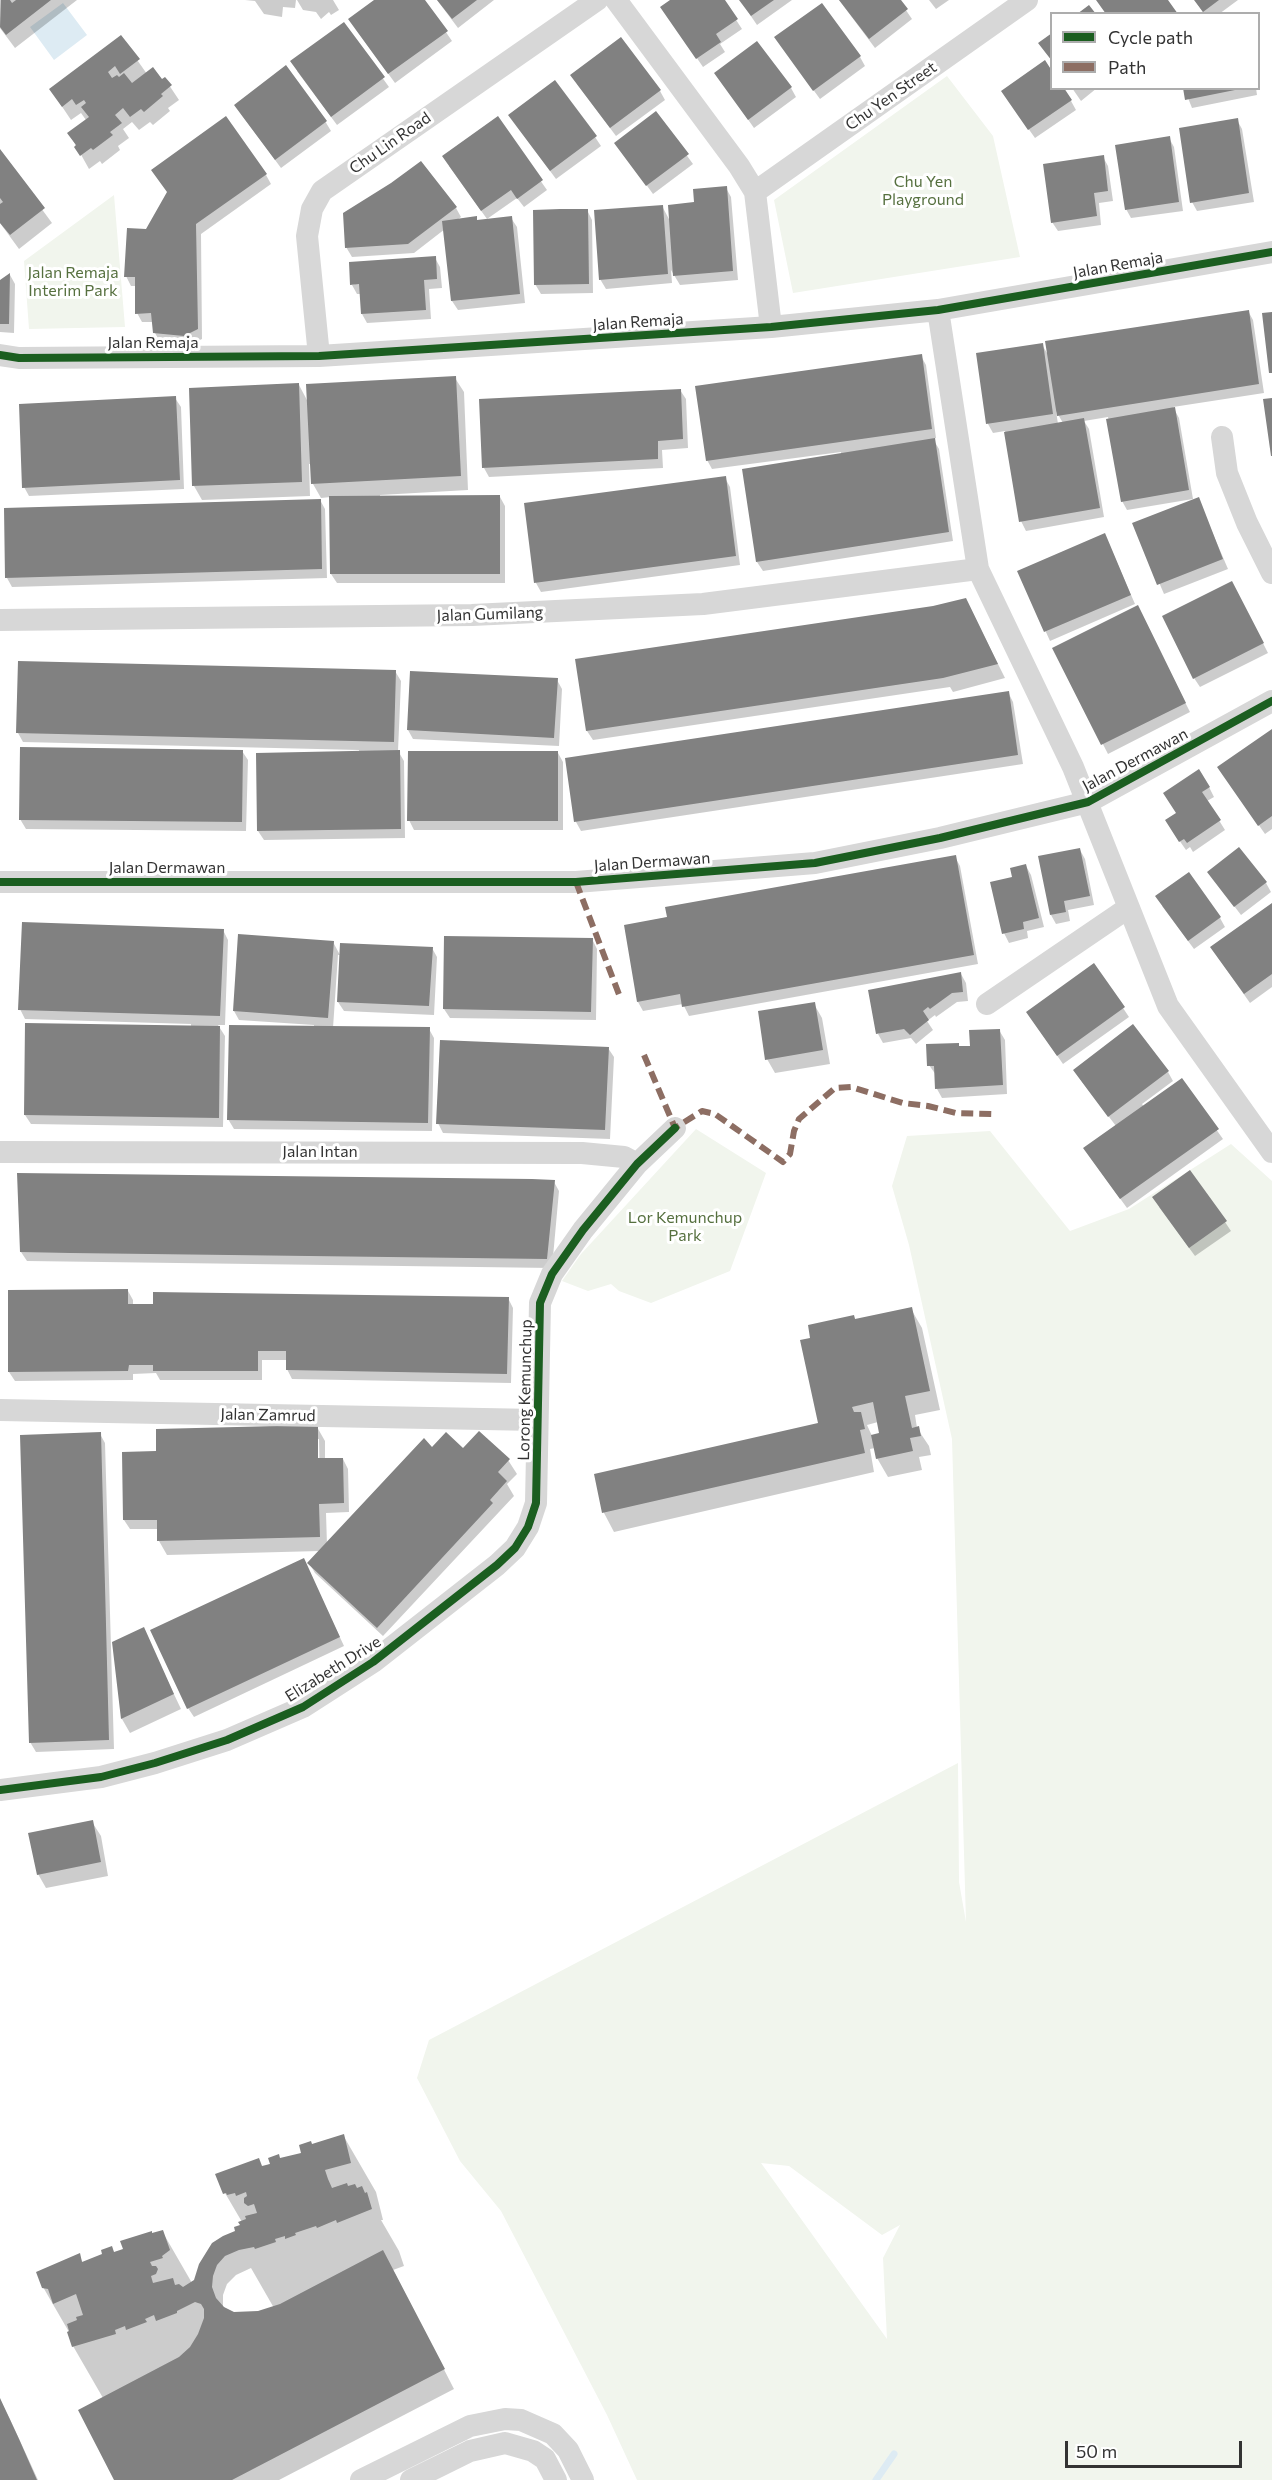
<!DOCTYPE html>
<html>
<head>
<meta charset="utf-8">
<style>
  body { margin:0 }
  #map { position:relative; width:1272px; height:2480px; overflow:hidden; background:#fff; font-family:Commissioner,sans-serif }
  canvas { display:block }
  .legend { position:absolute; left:1050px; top:12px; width:210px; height:78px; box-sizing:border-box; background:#fff; border:2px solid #adadad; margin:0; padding:8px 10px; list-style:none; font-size:18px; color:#333 }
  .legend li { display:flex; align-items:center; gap:12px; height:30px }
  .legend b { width:30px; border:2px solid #adadad }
  .scale { position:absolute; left:1065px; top:2441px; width:177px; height:27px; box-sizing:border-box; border:3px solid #333; border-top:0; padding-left:8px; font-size:18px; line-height:21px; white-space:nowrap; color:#333; -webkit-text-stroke:4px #fff; paint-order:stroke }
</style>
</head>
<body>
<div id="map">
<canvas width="1272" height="2480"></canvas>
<ul class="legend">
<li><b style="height:8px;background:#1b5e20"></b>Cycle path</li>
<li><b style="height:8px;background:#8d6e63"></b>Path</li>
</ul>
<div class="scale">50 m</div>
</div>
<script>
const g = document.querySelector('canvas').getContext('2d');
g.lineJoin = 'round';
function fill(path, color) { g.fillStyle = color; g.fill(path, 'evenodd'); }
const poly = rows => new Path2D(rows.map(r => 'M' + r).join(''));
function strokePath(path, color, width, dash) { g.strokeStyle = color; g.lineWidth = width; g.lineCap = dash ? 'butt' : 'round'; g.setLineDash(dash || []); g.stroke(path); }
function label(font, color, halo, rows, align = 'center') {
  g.font = font + ' Commissioner,sans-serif'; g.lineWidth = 6; g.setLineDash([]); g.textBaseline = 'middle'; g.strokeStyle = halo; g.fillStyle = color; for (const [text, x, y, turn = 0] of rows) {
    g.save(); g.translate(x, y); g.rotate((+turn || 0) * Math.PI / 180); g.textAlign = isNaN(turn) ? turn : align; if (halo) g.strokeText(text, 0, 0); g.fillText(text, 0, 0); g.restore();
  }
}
fill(poly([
  [947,76,993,136,1020,257,793,293,774,200],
  [114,195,125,327,29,329,24,261],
  [696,1129,766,1173,730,1271,651,1303,619,1291,611,1284,588,1291,562,1281,581,1254],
  [990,1131,1070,1231,1129,1209,1231,1144,1272,1181,1272,2480,637,2480,607,2415,501,2211,460,2161,417,2078,429,2040,958,1763,959,1882,966,1922,952,1439,909,1245,892,1186,907,1136],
  [761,2163,789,2166,882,2235,900,2225,883,2258,887,2339]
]), '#f1f5ed');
fill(poly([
  [63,3,87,35,54,60,30,27]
]), '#ddebf3');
fill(poly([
  [0,0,77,0,15,48,0,28],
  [245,0,296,0,295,8,283,7,282,17,264,14,255,1],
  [297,0,333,0,339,10,331,15,329,12,321,19,316,12,303,10],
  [377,0,424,0,452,41,395,83,355,28],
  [437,0,494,0,458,28],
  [673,0,723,0,742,29,720,44,725,52,703,67,668,16],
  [740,0,792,0,757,25],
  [839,0,899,0,912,19,875,48],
  [929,0,949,0,936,9],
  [1195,0,1238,0,1219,14,1204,14],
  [344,24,389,87,337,125,297,71],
  [121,37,147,74,162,81,165,79,179,100,168,108,170,111,153,125,150,122,139,130,132,122,123,129,129,138,118,146,120,150,102,164,100,161,89,169,69,133,86,120,81,113,71,120,51,90],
  [782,47,860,57,865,66,820,99],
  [716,74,791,88,796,97,754,128],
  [577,84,660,91,665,100,616,136],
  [1052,88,1071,101,1076,110,1035,138,1008,100],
  [1072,88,1097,88,1081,101],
  [1184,88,1256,88,1257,95,1192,108],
  [656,113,693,164,653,194,616,143],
  [241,114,325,121,331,131,281,168],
  [497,119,547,190,524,207,517,198,487,219,449,166],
  [1237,120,1242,129,1254,202,1197,211,1192,202],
  [516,125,595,137,601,146,556,179],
  [1169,138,1174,147,1183,211,1131,218,1126,209],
  [0,152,52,223,19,249,0,223],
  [1103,157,1108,166,1113,201,1099,203,1101,225,1058,231,1052,222],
  [420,163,456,208,461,217,457,220,476,218,478,222,511,218,517,227,525,303,458,310,452,301,445,229,414,253,352,257,346,247,392,185],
  [266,175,271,184,201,234,202,339,189,345,160,342,155,333,154,322,142,322,137,313,137,286,131,286,126,276,146,231,168,193],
  [726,188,731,197,738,280,680,285,671,270,672,283,606,289,600,279,662,206,670,221],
  [587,210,592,220,593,293,541,294,535,284],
  [435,258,440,267,442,288,429,289,431,319,367,323,362,314,361,294,357,294,352,285],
  [10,275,15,284,14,333,0,332,0,282],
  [1248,311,1253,320,1264,393,1173,407,1179,418,1193,499,1127,510,1122,501,1108,417,1084,421,1089,429,1104,517,1026,531,1021,521,1005,431,993,433,988,424,978,354,1042,345,1049,356],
  [1056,411,1063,423,1058,424],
  [921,356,926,365,936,438,933,439,939,449,953,541,763,571,757,562,841,454,841,452,712,469,707,460],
  [455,378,464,392,468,490,380,495,380,497,500,497,505,506,505,583,337,583,331,574,331,497,321,498,313,484,312,464,309,464,310,496,202,500,194,486,299,385,308,402],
  [680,390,686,399,688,448,662,450,663,468,489,477,484,468],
  [175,398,181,407,184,489,29,496,24,487],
  [725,478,730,487,740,565,541,592,536,583,526,504],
  [1198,499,1228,569,1164,594,1134,524],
  [320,500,325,509,327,578,12,587,7,578],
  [1109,544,1135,604,1050,641,1019,572],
  [1237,592,1268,653,1200,687,1194,678],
  [966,600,1005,678,953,692,950,687,593,740,587,731,577,660,932,607],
  [1142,616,1190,712,1108,754,1054,649],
  [395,671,401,681,398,751,404,761,405,838,264,840,258,831,258,755,359,753,359,750,23,742,18,733],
  [557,680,562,689,559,746,413,739,408,730],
  [1008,692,1013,702,1023,764,581,831,576,822,567,759],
  [1272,731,1272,829,1265,834,1225,777],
  [242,751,248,760,246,831,26,829,20,819],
  [558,753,563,762,563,830,414,830,409,820],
  [1209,787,1214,797,1207,801,1225,830,1193,852,1190,847,1186,850,1172,830,1178,814,1170,803],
  [1080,850,1085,859,1094,905,1068,910,1070,921,1056,924,1051,915],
  [955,857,960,866,978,964,689,1016,683,1004,643,1011,638,1002,625,926],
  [1026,866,1031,875,1044,927,1027,931,1028,938,1009,943,1004,933],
  [1209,873,1266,883,1271,892,1241,915],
  [1162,906,1220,918,1225,927,1194,949],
  [1272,906,1272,987,1250,1003,1217,956],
  [223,930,228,940,225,1025,218,1025,225,1036,223,1127,31,1124,25,1115,27,1025,191,1027,191,1024,25,1019,20,1009],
  [592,939,597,949,596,1020,450,1018,444,1009],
  [333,942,340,955,338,955,333,1028,429,1029,434,1038,432,1131,234,1129,228,1119,314,1028,314,1025,239,1020,234,1011],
  [432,948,437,957,434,1015,344,1011,338,1002],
  [961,974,966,983,968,1001,957,1002,936,1017,935,1015,927,1021,933,1030,916,1044,911,1038,883,1043,878,1034],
  [814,1004,822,1018,830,1064,775,1073,767,1059],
  [1123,1008,1129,1017,1063,1064,1033,1021],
  [999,1030,1005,1040,1007,1094,942,1098,937,1089,936,1075,929,1065,958,1044,960,1048,972,1047],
  [608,1048,614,1057,610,1139,443,1133,438,1123],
  [1168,1072,1173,1081,1142,1104,1144,1107,1181,1080,1223,1139,1127,1208,1090,1157,1116,1126,1080,1079],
  [554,1182,559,1191,552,1268,27,1261,21,1252],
  [1159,1207,1225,1222,1231,1231,1195,1256],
  [128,1291,133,1300,133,1305,508,1298,513,1308,511,1383,292,1379,287,1369,287,1360,262,1360,262,1380,160,1380,156,1373,133,1374,133,1380,15,1381,9,1372],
  [911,1309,922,1328,940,1410,915,1415,917,1428,929,1446,931,1455,919,1457,922,1470,888,1477,877,1458,875,1448,870,1449,874,1472,614,1532,604,1513,595,1475,820,1425,812,1339,854,1317,856,1321],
  [878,1422,881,1434,872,1436,867,1425],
  [317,1427,325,1441,325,1460,343,1459,348,1469,349,1512,326,1513,327,1545,437,1453,508,1460,517,1474,507,1484,514,1496,383,1636,315,1573,309,1563,320,1551,167,1555,159,1541,159,1529,130,1529,124,1520,124,1453,155,1453],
  [316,1439,319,1439,320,1490],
  [100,1434,105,1443,114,1749,36,1752,30,1742],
  [308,1569,344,1646,194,1717,188,1708],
  [143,1629,181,1709,130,1733,122,1719,114,1643],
  [92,1822,101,1836,108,1876,46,1888,38,1874],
  [343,2135,376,2192,383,2220,381,2220,399,2251,404,2266,393,2270,454,2389,279,2480,116,2480,103,2398,73,2346,69,2332,43,2287,79,2255,83,2263,115,2254,162,2231,192,2283,242,2226,242,2222,225,2193,263,2167,281,2159,303,2154,312,2146],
  [251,2268,274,2308,258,2313,234,2314,223,2308,223,2295,227,2284,236,2275],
  [0,2400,9,2417,38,2480,0,2480]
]), '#0003');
strokePath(poly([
  [876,2480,894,2454]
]), '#ddebf3', 7);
fill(poly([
  [1,0,10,0,12,3,16,0,51,0,6,35,0,27],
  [374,0,425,0,448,31,388,74,348,19],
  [437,0,477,0,452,19],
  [670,0,725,0,738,19,716,34,721,42,696,59,660,7],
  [739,0,774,0,751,16],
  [839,0,901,0,908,9,869,39],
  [1096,0,1168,0,1178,14,1106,14],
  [1194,0,1219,0,1203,12],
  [822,3,861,56,813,91,774,37],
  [1089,5,1096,14,1077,14],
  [344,22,385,77,331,117,290,61],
  [1052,33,1052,61,1038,43],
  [121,35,140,59,120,74,115,66,108,72,112,78,117,75,119,77,124,73,132,83,153,67,162,79,165,77,172,85,161,94,163,96,144,112,141,109,130,117,123,108,115,115,122,123,110,132,113,135,93,150,91,148,80,156,74,147,76,145,67,133,89,117,81,107,86,103,84,100,76,105,72,99,62,107,49,89],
  [621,37,661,90,610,128,570,75],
  [757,41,792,87,748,120,714,73],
  [1045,60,1052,71,1052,88,1064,88,1072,100,1028,130,1001,91],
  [286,65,327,121,275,160,234,105],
  [555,80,597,136,550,171,508,115],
  [1183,88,1235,88,1235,90,1185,100],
  [656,111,689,154,646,186,614,143],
  [226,116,267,174,196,224,198,329,184,336,153,333,151,313,135,314,135,277,124,277,127,228,146,229,167,192,151,170],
  [498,116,543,180,517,199,511,190,481,211,442,156],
  [1238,118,1249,193,1190,203,1179,128],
  [1170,136,1179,202,1125,210,1115,145],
  [0,149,45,208,10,235,0,223,0,204,3,202,0,198],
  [1104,155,1108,191,1094,193,1097,216,1051,223,1043,164],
  [421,161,457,207,408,244,345,248,343,213,391,183],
  [727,186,733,271,673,276,668,205,694,202,693,189],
  [663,205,668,274,599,280,594,210],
  [560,209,588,209,589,284,534,285,533,210],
  [477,216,477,220,512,216,520,294,451,301,442,221],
  [436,256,437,279,424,280,426,310,361,314,359,284,350,285,349,262],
  [10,273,9,324,0,324,0,280],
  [1249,310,1259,384,1057,416,1045,341],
  [1272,312,1272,373,1269,373,1262,313],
  [1043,343,1053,414,986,424,976,353],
  [922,354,932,429,706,461,695,386],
  [456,376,461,476,311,484,306,384],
  [299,383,302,482,192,486,189,388],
  [681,389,683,439,658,441,658,459,482,468,479,399],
  [176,396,180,480,22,488,19,404],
  [1272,398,1272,456,1271,456,1263,399],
  [1175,407,1189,490,1121,502,1106,419],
  [1084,418,1100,508,1019,522,1004,432],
  [935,438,949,532,756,562,742,469],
  [726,476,736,556,534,583,524,503],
  [500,495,500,574,330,574,329,496],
  [1199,497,1223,559,1157,585,1132,523],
  [321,499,322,569,5,578,4,508],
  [1105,533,1131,595,1044,632,1017,571],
  [1232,581,1264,643,1193,679,1162,616],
  [966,598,998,664,943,678,586,731,575,659,933,606],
  [1138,605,1186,703,1101,745,1052,648],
  [18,661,396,670,394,742,16,733],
  [410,671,558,678,554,738,407,730],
  [1009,691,1018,755,574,822,565,758],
  [1272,729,1272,816,1258,826,1217,767],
  [20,747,243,750,242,822,19,820],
  [400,750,401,829,257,831,256,753],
  [408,751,558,751,558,821,407,821],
  [1199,769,1210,787,1202,792,1221,820,1187,843,1184,839,1179,842,1165,820,1176,813,1163,793],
  [1239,847,1267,882,1234,907,1207,872],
  [1080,848,1090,896,1064,901,1066,912,1050,915,1038,856],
  [956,855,974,955,682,1007,680,994,637,1002,624,925,667,917,665,907],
  [1026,864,1039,918,1023,922,1024,929,1002,934,990,882,1012,877,1010,868],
  [1189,872,1221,917,1188,941,1155,896],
  [1272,903,1272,974,1244,994,1210,947],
  [22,922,224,929,220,1016,18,1010],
  [238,934,334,941,328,1018,233,1011],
  [444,936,593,938,591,1012,443,1009],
  [340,943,433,947,429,1006,337,1002],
  [1094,963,1125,1007,1057,1056,1026,1012],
  [961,972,963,992,952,993,930,1009,928,1007,923,1011,929,1020,910,1035,904,1029,876,1034,868,990],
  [815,1002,823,1050,765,1060,758,1011],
  [25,1023,220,1026,219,1118,24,1115],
  [1133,1024,1169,1071,1108,1117,1073,1070],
  [229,1025,430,1027,428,1123,227,1120],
  [1000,1029,1003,1085,935,1089,934,1066,927,1066,926,1044,959,1043,959,1046,970,1046,969,1030],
  [440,1040,609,1047,605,1130,436,1124],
  [1182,1078,1219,1129,1120,1199,1083,1148],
  [1190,1170,1227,1221,1189,1248,1152,1197],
  [17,1173,532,1179,555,1180,547,1259,70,1253,20,1252],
  [128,1289,128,1304,153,1304,153,1292,509,1297,507,1374,286,1370,286,1351,258,1351,258,1371,153,1371,153,1365,129,1365,128,1371,8,1372,8,1290],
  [912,1307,930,1391,905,1396,912,1428,919,1426,921,1436,910,1438,913,1451,876,1459,871,1435,879,1433,873,1402,852,1407,854,1412,861,1412,865,1429,860,1430,865,1453,602,1513,594,1474,818,1423,800,1340,810,1338,808,1325,854,1315,855,1319],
  [318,1425,318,1458,343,1458,344,1503,319,1504,320,1537,157,1541,157,1520,123,1520,122,1452,156,1451,156,1429],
  [479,1431,510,1459,498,1472,507,1481,490,1500,493,1503,377,1628,307,1563,424,1438,432,1447,446,1432,463,1448],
  [101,1432,109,1740,29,1743,20,1435],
  [304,1558,340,1637,187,1709,150,1630],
  [144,1627,174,1694,121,1719,112,1642],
  [93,1820,101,1862,37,1875,28,1833],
  [344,2134,351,2163,325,2170,328,2179,332,2188,347,2183,348,2186,355,2184,357,2188,362,2186,365,2193,367,2192,372,2209,337,2223,336,2220,317,2228,316,2226,295,2233,296,2235,285,2239,285,2236,275,2239,276,2242,255,2249,254,2247,239,2250,225,2256,217,2265,213,2276,212,2287,216,2298,224,2307,234,2312,258,2311,280,2304,383,2250,445,2369,232,2480,114,2480,78,2410,179,2357,190,2347,198,2334,204,2318,204,2309,201,2304,195,2302,177,2311,177,2313,156,2321,154,2315,145,2319,147,2322,126,2330,125,2326,115,2330,116,2334,72,2347,67,2332,69,2331,67,2324,77,2320,76,2317,83,2315,76,2294,53,2304,48,2289,42,2288,36,2272,80,2253,82,2262,102,2254,101,2250,112,2246,114,2252,123,2249,120,2241,152,2231,152,2233,163,2230,170,2250,162,2256,163,2258,150,2262,152,2266,156,2266,158,2269,156,2274,151,2276,153,2283,173,2278,175,2285,179,2284,183,2287,194,2280,199,2264,212,2243,223,2236,235,2231,234,2227,240,2225,238,2222,246,2219,245,2216,257,2213,254,2204,248,2206,244,2203,244,2198,247,2196,246,2192,236,2196,235,2193,227,2195,226,2193,223,2194,215,2174,259,2158,262,2166,270,2164,268,2158,279,2154,280,2158,301,2153,299,2145,311,2141,312,2144],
  [0,2398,19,2439,37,2480,0,2480]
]), '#818181');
strokePath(poly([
  [616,0,739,166,755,192,771,327],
  [755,192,1027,0],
  [938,310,978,569,1073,767,1168,1006,1272,1152],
  [0,355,19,358,319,356,771,327,938,310,1272,252],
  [319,356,307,236,312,209,322,191,597,0],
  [1222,437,1227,473,1247,523,1272,573],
  [0,620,472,615,703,604,978,569],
  [0,882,576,882,815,863,940,838,1088,802,1272,701],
  [987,1004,1128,908],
  [0,1152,582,1153,624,1157,637,1164],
  [0,1410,537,1420],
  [0,1790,101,1777,155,1763,227,1740,303,1707,373,1662,497,1565,515,1548,528,1527,536,1503,540,1303,552,1274,583,1230,637,1164,675,1128],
  [361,2480,470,2426,505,2419,521,2420,553,2434,568,2450,583,2480],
  [411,2480,470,2451,505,2443,533,2451,545,2459,556,2480]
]), '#d7d7d7', 22);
strokePath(poly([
  [576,882,620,997],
  [644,1055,675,1128,702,1111,715,1114,783,1162,790,1154,794,1131,799,1119,835,1088,851,1087,903,1103,928,1106,956,1113,993,1114]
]), '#8d6e63', 6, [12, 6]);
strokePath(poly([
  [0,355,19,358,319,356,771,327,938,310,1272,252],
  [0,882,576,882,815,863,940,838,1088,802,1272,701],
  [0,1790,101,1777,155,1763,227,1740,303,1707,373,1662,497,1565,515,1548,528,1527,536,1503,540,1303,552,1274,583,1230,637,1164,675,1128]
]), '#1b5e20', 8);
label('16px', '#333', '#fff', [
  ["Chu Yen Street",891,96,-35],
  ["Chu Lin Road",390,143,-35],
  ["Jalan Remaja",1118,265,-10],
  ["Jalan Remaja",638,322,-4],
  ["Jalan Remaja",153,343],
  ["Jalan Gumilang",490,614,-2],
  ["Jalan Dermawan",1135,760,-28],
  ["Jalan Dermawan",652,862,-4],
  ["Jalan Dermawan",167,868],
  ["Jalan Intan",320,1152],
  ["Lorong Kemunchup",525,1390,-89],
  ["Jalan Zamrud",268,1415,1],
  ["Elizabeth Drive",333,1669,-32]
]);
label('16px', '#56703f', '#fff', [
  ["Chu Yen",923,182],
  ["Playground",923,200],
  ["Jalan Remaja",73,273],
  ["Interim Park",73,291],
  ["Lor Kemunchup",685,1218],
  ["Park",685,1236]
]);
</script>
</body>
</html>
